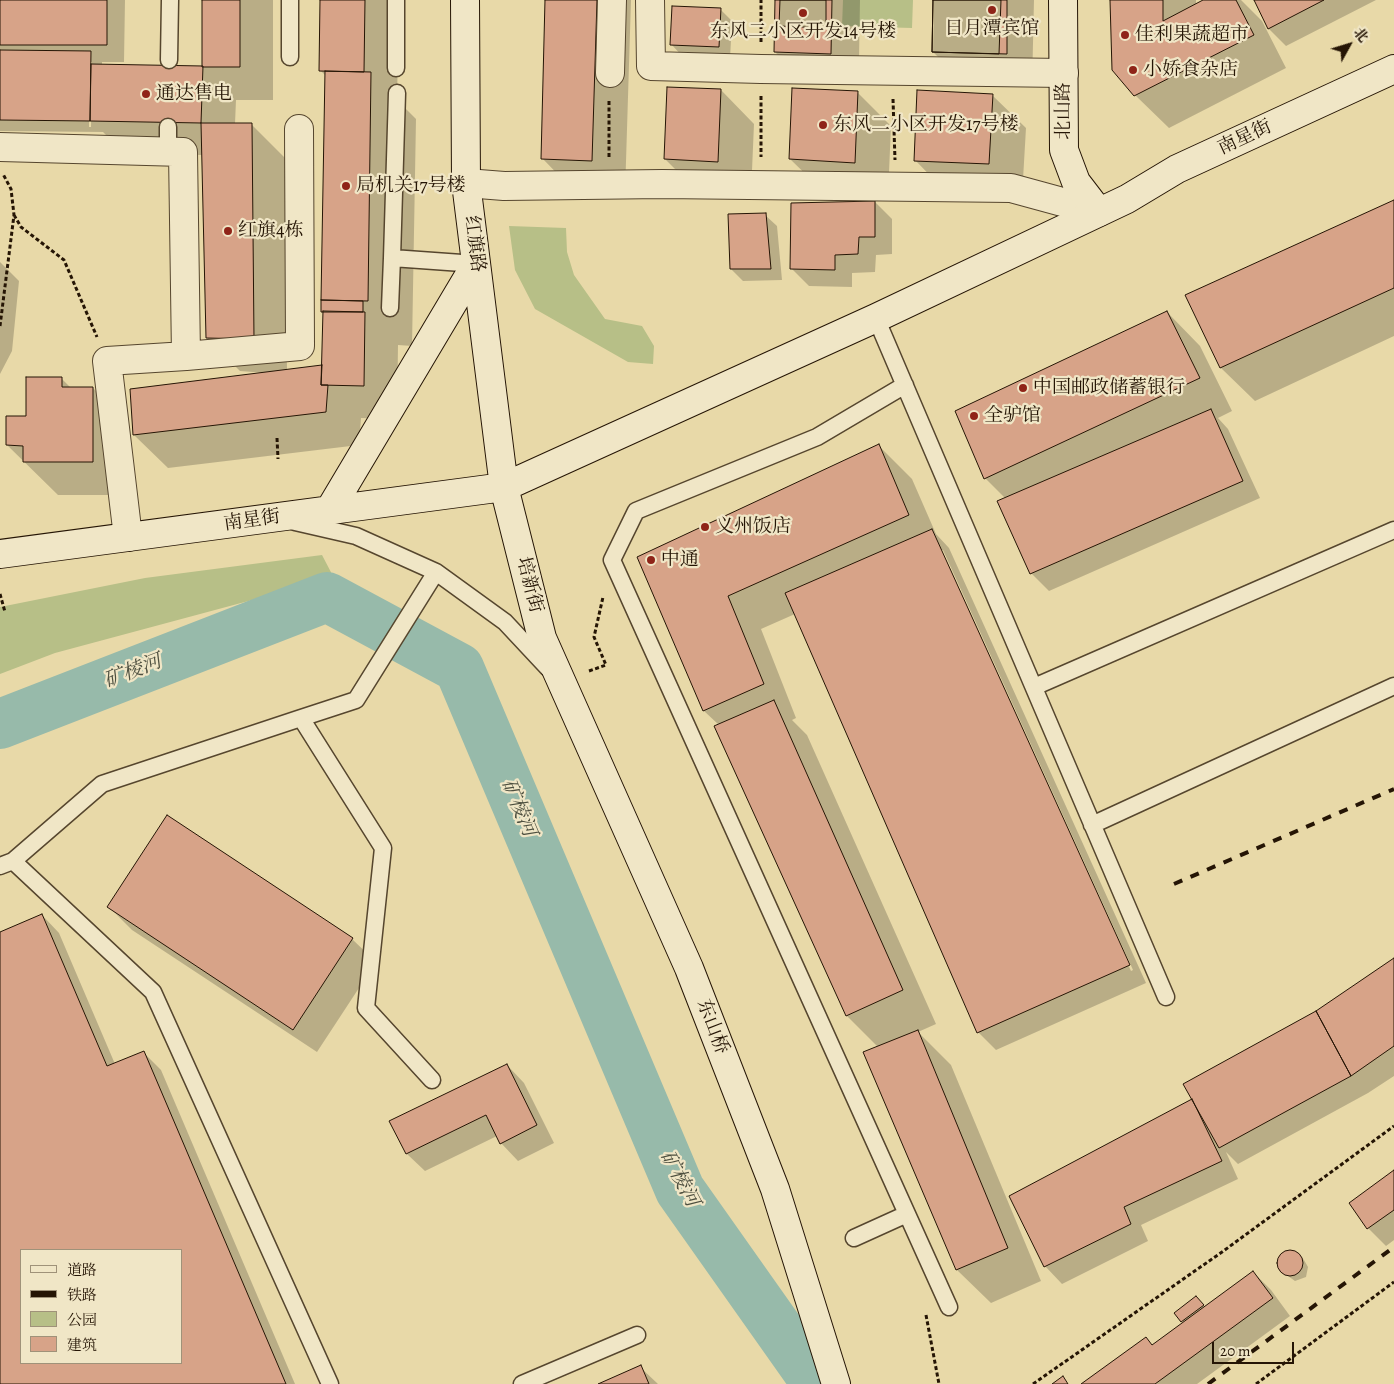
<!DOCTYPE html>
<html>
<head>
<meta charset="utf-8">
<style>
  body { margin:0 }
  #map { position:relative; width:1394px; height:1384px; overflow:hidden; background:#e8d9a8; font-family:Alegreya,"Noto Serif SC",serif }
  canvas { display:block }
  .legend { position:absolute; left:20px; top:1249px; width:162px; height:115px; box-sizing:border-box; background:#f0e6c6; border:1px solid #9f9279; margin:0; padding:6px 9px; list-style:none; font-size:15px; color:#251505 }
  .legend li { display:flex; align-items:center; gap:10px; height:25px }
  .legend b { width:25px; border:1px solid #9f9279 }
  .north { position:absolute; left:1324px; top:20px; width:50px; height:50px; -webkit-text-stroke:4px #f0e6c6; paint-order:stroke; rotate:51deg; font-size:14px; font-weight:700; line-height:20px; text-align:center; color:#251505 }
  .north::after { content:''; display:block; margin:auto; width:18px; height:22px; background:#251505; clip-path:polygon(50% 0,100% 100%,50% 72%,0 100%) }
  .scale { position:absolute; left:1212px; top:1342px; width:82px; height:22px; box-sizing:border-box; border:2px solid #251505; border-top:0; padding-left:6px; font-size:15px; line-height:18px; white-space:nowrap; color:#251505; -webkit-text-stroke:4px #f0e6c6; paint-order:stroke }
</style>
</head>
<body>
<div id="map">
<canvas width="1394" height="1384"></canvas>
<ul class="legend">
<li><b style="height:6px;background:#f0e6c6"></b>道路</li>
<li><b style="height:6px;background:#251505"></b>铁路</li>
<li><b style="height:14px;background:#b7bf87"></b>公园</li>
<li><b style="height:14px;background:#d7a388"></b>建筑</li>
</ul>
<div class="north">北</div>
<div class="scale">20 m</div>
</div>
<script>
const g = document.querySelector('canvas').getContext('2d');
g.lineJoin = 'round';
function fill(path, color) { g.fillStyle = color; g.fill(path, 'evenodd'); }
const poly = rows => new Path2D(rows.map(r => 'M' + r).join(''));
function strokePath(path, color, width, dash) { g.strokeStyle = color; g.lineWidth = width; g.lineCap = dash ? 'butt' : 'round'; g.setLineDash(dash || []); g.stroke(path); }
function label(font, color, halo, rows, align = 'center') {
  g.font = font + ' Alegreya,"Noto Serif SC",serif'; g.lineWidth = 4.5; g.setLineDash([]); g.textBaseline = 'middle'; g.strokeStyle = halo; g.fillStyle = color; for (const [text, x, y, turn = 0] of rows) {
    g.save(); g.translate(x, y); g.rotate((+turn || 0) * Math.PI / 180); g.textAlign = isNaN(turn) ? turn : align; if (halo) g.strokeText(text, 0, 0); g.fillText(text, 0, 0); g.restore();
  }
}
fill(poly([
  [843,0,913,0,912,28,842,26],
  [509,226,566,228,567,252,574,275,605,319,642,326,654,346,653,364,628,362,535,309,515,270],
  [322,555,334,578,55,653,0,674,0,607,145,578]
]), '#b7bf87');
fill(poly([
  [0,0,125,0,124,62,102,62,102,65,203,68,203,0,273,0,273,100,236,100,235,124,251,124,285,158,287,371,323,366,326,76,320,70,321,0,399,0,397,100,416,119,412,346,398,345,397,419,361,418,359,445,168,468,134,435,266,373,240,371,207,338,203,155,125,154,103,132,0,131],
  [90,62,92,62,91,127,89,127],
  [547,0,631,0,625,194,575,192,542,158],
  [776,0,860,0,859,60,798,75,775,52],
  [934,0,1034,0,1032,87,967,85,933,52],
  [1111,0,1196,0,1196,5,1206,0,1241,0,1262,21,1286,68,1169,128,1135,95],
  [1255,0,1376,0,1286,46,1269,29],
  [720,9,732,21,730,59,683,57,672,45],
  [721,90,754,124,751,194,698,192,665,159],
  [857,92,891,126,888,196,824,192,790,159],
  [992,95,1026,128,1022,197,948,194,915,160],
  [1394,201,1394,336,1255,401,1221,368,1187,296],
  [875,202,892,219,892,254,876,255,875,272,852,273,852,287,809,286,792,269],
  [765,215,777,226,782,280,743,281,731,269],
  [0,262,19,281,12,351,0,374],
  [1167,312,1200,346,1232,411,1218,418,1228,429,1260,498,1049,591,1031,573,999,502,1006,499,985,478],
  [61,378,71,388,93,388,126,422,126,495,58,495,7,445,27,417],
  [878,445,912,479,936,534,949,548,1146,983,996,1050,978,1032,795,614,761,629,796,718,792,720,807,735,936,1024,918,1032,951,1065,1041,1281,991,1303,957,1270,865,1053,879,1048,847,1016,715,727,719,725,704,711,639,557],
  [940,550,943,550,1133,970,1131,971],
  [167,817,352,939,376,962,317,1052,132,930,108,906],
  [42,915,59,933,115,1064,143,1052,161,1070,295,1384,0,1384,0,933],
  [21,1250,181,1250,181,1363,21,1363],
  [1394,959,1394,1076,1368,1093,1238,1164,1226,1152,1238,1179,1141,1225,1148,1241,1062,1284,1045,1266,1194,1099],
  [507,1065,524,1083,554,1143,518,1161,501,1143,497,1136,425,1171,407,1154,391,1122],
  [1394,1172,1394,1240,1386,1246,1368,1228],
  [1287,1251,1298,1254,1304,1260,1308,1267,1306,1277,1295,1281,1281,1271,1278,1264,1281,1256],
  [1253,1272,1271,1290,1290,1316,1197,1384,1083,1384,1153,1346,1184,1323,1176,1313,1202,1303,1205,1308],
  [640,1367,658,1384,601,1384]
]), '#0003');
strokePath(poly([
  [0,724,327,597,459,668,680,1190,817,1384]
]), '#97baaa', 50);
const building = poly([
  [0,0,107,0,107,45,0,45,0,0],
  [202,0,240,0,240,67,202,67,202,0],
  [320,0,365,0,364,72,319,71,320,0],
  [545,0,597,0,592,161,541,159,545,0],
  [775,0,832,0,831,54,774,52,775,0],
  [780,0,826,0,826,28,779,26,780,0],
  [933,0,1007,0,1007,54,932,52,933,0],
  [933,0,1001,0,999,54,932,52,933,0],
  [1110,0,1163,0,1163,21,1203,0,1236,0,1254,35,1134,96,1112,70,1110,0],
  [1254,0,1324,0,1268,29,1254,0],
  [672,6,721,8,719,47,670,45,672,6],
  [0,50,91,51,90,121,0,120,0,50],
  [91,64,203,66,201,123,90,121,91,64],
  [325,71,371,72,368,301,321,300,325,71],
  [667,87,721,89,718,162,664,159,667,87],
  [792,88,858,91,855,163,789,159,792,88],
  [917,90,993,94,989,164,914,161,917,90],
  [201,123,252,123,254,339,206,338,201,123],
  [1394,200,1394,288,1220,368,1185,295,1394,200],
  [875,201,875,237,859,237,858,254,835,255,835,270,790,269,791,203,875,201],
  [766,213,771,269,730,269,728,214,766,213],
  [321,300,363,301,363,312,321,312,321,300],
  [323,311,365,312,364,386,321,385,323,311],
  [1167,311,1200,378,984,479,955,411,1167,311],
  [322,365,321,385,328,385,326,412,133,435,130,389,322,365],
  [26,377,62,377,62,387,93,387,93,462,23,462,23,446,6,445,6,416,26,416,26,377],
  [1211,409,1243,481,1030,574,997,501,1211,409],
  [879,444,909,515,728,596,764,684,703,711,637,557,879,444],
  [932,529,1130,965,977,1033,785,593,932,529],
  [774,700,903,990,846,1016,714,726,774,700],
  [167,815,353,938,293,1030,107,907,167,815],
  [42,914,107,1066,144,1051,286,1384,0,1384,0,932,42,914],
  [21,1250,181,1250,181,1363,21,1363,21,1250],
  [1394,958,1394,1046,1351,1076,1316,1011,1394,958],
  [1316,1011,1351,1076,1219,1148,1183,1084,1316,1011],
  [918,1030,1008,1248,956,1270,863,1052,918,1030],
  [507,1064,537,1125,500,1144,486,1115,406,1154,389,1121,507,1064],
  [1192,1099,1222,1161,1124,1207,1131,1224,1044,1267,1009,1196,1192,1099],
  [1394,1170,1394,1210,1367,1229,1349,1203,1394,1170],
  '1277 1263a13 13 0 1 1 26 0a13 13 0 1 1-26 0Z',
  [1253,1271,1273,1298,1155,1384,1081,1384,1146,1337,1152,1345,1253,1271],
  [1196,1296,1204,1305,1181,1322,1174,1313,1196,1296],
  [641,1365,649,1384,598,1384,641,1365],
  [1063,1376,1068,1384,1052,1384,1063,1376]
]);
fill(building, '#d7a388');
strokePath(building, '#251505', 1);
const lane = poly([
  [290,0,290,57],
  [169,60,170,0],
  [396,68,396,0],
  [397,93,392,258,476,264],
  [168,152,168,127],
  [390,308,392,258],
  [876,318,1166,997],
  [905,385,817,437,636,511,612,560,949,1307],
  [295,522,356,536,436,572,505,622,548,668],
  [1034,687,1394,530],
  [1092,825,1394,686],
  [13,861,153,992,330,1384],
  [0,866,13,861,102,784,301,718],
  [432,1080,366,1008,383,848,301,718,356,700,436,572],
  [854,1238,907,1214],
  [522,1384,637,1335]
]);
const street = poly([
  [650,0,651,66,761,69,1064,73],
  [610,73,612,0],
  [0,147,183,152,186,356,107,361,128,537],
  [466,183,504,186,662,184,1011,188,1099,212],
  [186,356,300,346,299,129]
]);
const secondary = poly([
  [465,0,466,183,504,487,542,638,689,968,775,1189,836,1384],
  [1063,0,1064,150,1076,182,1099,212],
  [329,511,476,264],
  [0,554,504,487,876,318,1127,199,1177,169,1394,69]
]);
strokePath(lane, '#56462e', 19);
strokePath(street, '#56462e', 30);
strokePath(secondary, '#251505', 30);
strokePath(poly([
  [761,42,761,0],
  [761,96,761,157],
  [893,99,895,160],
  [609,157,609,101],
  [14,215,21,227,64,260,97,337],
  [0,326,14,215,11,189,3,174],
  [277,438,278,459],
  [0,594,5,612],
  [589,671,606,665,594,637,603,597],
  [926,1315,939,1384],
  [1033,1384,1222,1252,1394,1126],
  [1256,1384,1394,1282]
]), '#251505', 3, [4, 2.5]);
strokePath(lane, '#f0e6c6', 16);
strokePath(street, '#f0e6c6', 28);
strokePath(secondary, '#f0e6c6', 28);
strokePath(poly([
  [1174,884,1394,789],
  [1208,1384,1394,1247]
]), '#251505', 4, [9, 9]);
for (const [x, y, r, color] of [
  [992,10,5,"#8f2418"],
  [803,13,5,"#8f2418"],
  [1125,35,5,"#8f2418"],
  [1133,70,5,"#8f2418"],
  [146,94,5,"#8f2418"],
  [823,125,5,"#8f2418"],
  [346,186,5,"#8f2418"],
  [228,231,5,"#8f2418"],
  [1023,388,5,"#8f2418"],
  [974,416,5,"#8f2418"],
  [705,527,5,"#8f2418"],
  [651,560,5,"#8f2418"]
]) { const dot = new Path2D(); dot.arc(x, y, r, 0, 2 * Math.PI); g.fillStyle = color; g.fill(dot); strokePath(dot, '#f0e6c6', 2); }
label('19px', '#251505', '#f0e6c6', [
  ["日月潭宾馆",992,29,"center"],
  ["东风二小区开发14号楼",803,32,"center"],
  ["佳利果蔬超市",1135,35],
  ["小娇食杂店",1143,70],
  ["通达售电",156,94],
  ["东风二小区开发17号楼",833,125],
  ["局机关17号楼",356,186],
  ["红旗4栋",238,231],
  ["中国邮政储蓄银行",1033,388],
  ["全驴馆",984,416],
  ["义州饭店",715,527],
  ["中通",661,560]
], 'left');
label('19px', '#251505', '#f0e6c6', [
  ["北山路",1064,111,-90],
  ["南星街",1245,138,-25],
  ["红旗路",474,244,83],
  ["南星街",252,521,-8],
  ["培新街",529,585,76],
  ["东山桥",712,1027,69]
]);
label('italic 20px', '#4d4f3f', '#f0e6c6', [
  ["矿棱河",133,672,-21],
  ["矿棱河",518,808,67],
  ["矿棱河",679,1179,62]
]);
</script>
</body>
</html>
